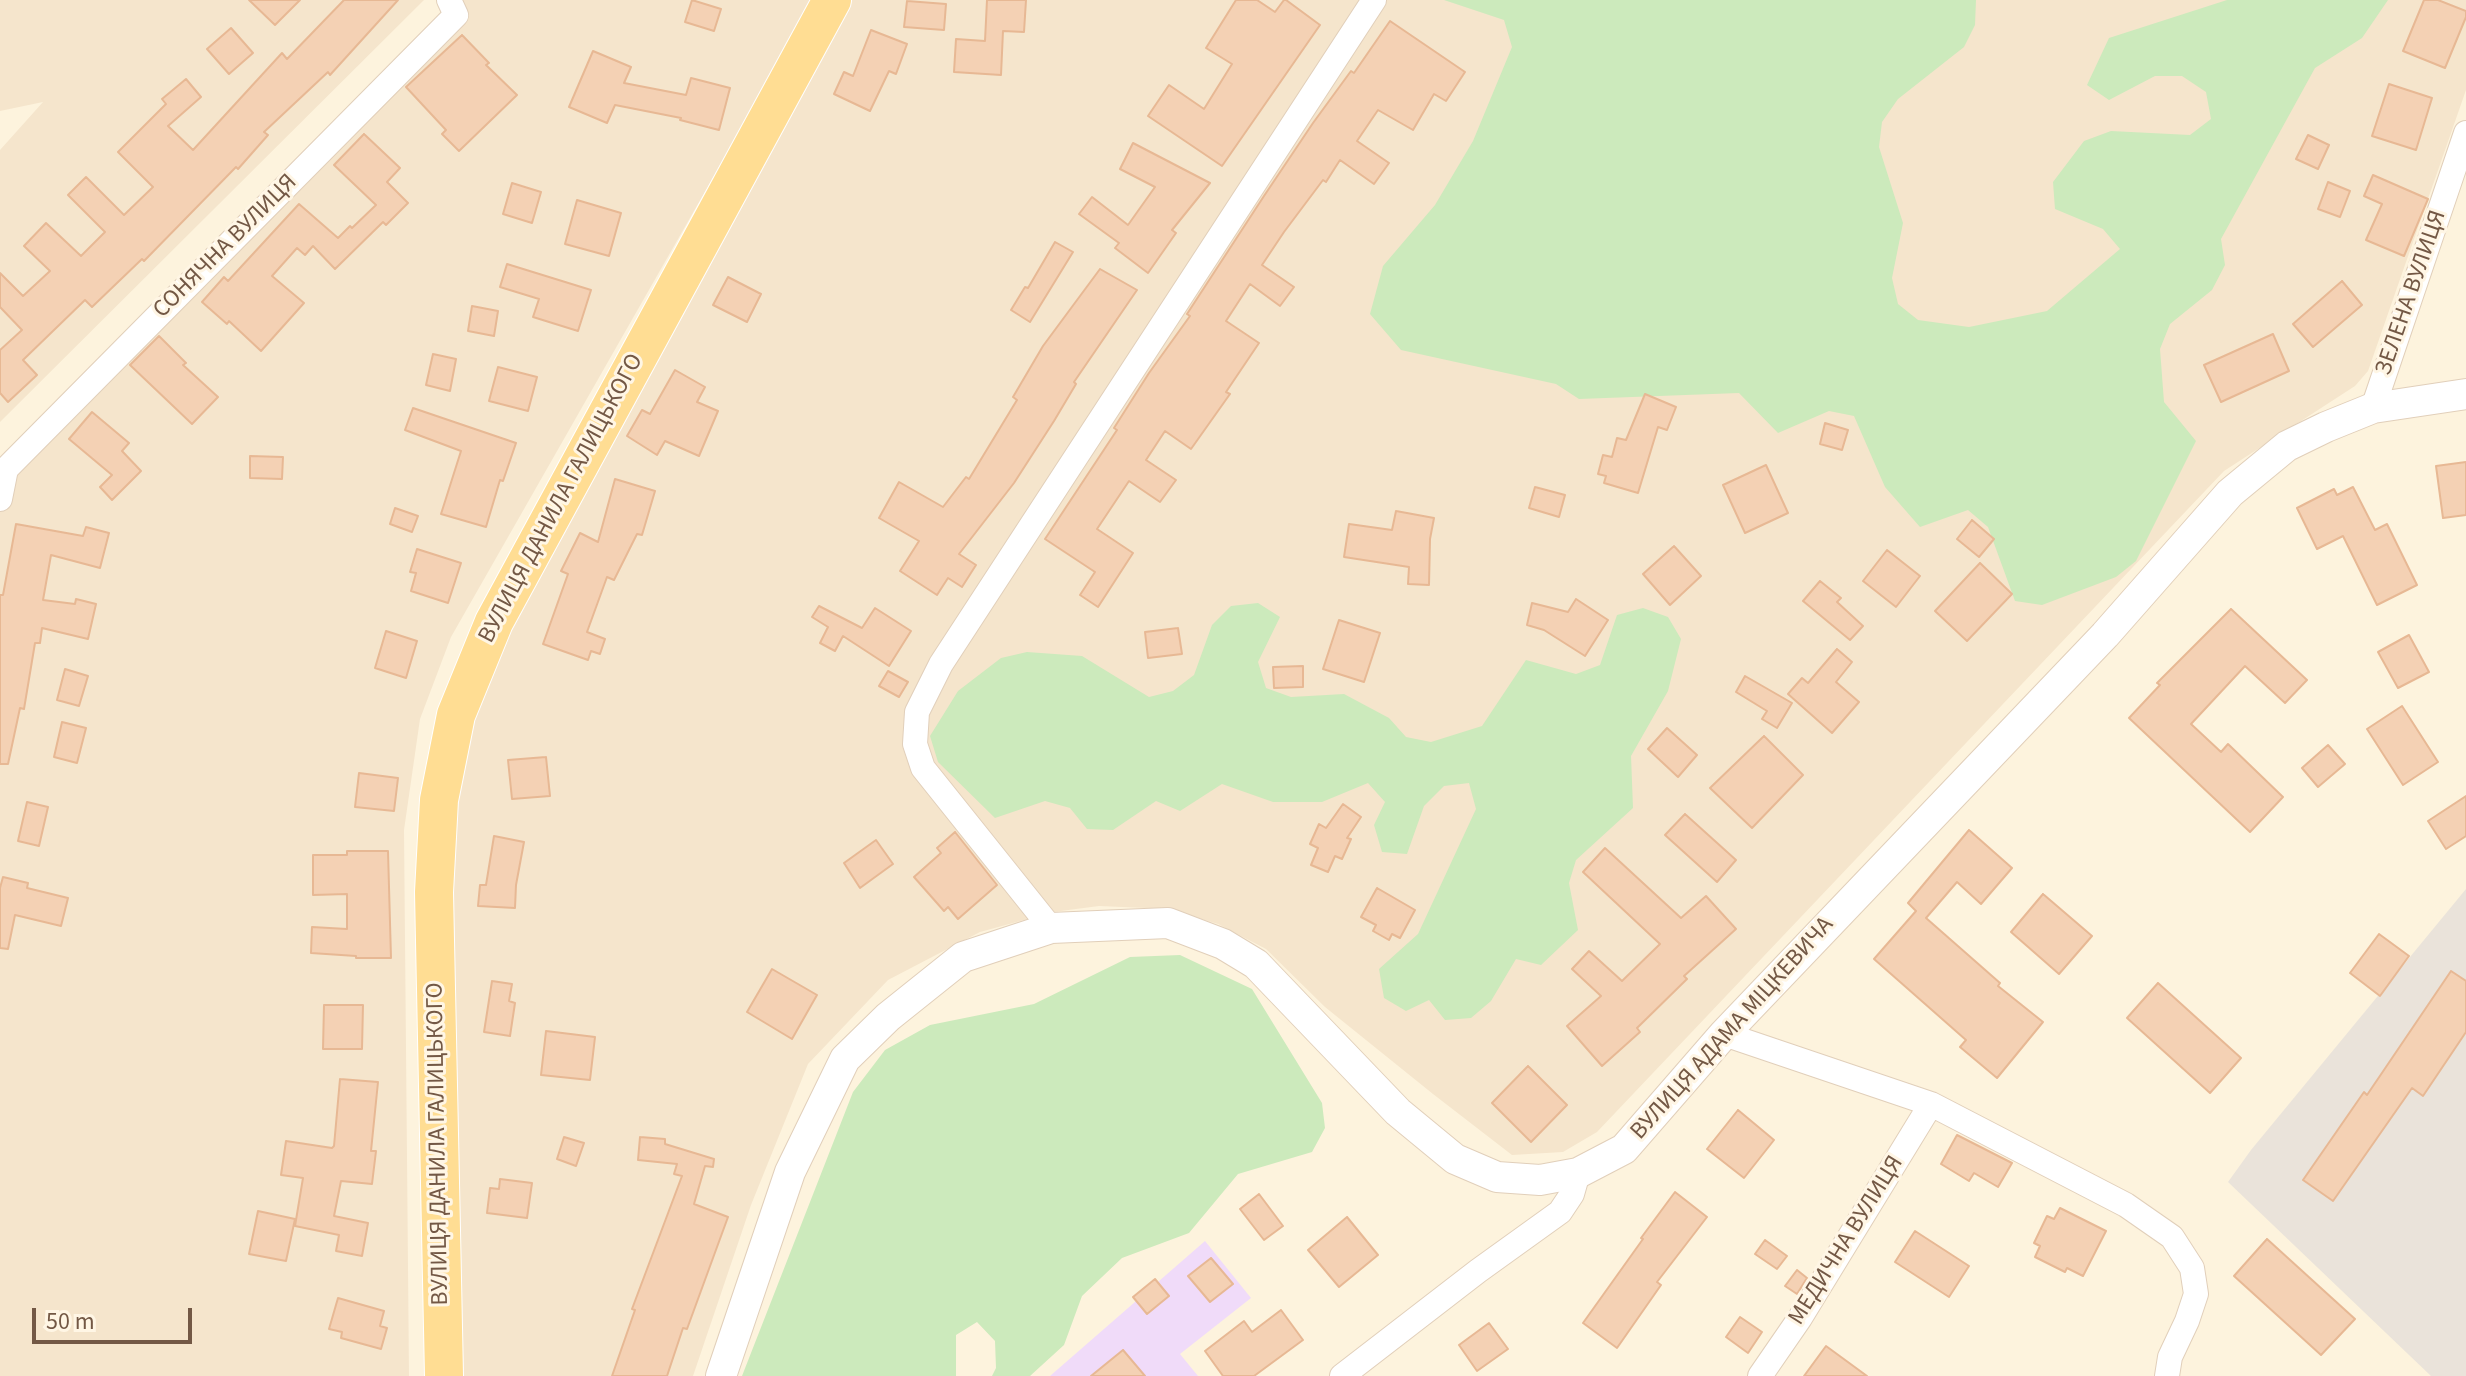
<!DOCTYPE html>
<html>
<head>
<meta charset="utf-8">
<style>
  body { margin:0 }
  #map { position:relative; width:2466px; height:1376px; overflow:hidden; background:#fdf3dd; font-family:"Source Sans 3",sans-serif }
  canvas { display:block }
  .scale { position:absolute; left:32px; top:1308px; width:160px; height:36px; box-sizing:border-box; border:4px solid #735845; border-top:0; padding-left:10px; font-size:24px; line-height:28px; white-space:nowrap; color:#735845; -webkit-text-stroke:6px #fff6e5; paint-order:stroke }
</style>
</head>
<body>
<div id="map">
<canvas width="2466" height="1376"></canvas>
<div class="scale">50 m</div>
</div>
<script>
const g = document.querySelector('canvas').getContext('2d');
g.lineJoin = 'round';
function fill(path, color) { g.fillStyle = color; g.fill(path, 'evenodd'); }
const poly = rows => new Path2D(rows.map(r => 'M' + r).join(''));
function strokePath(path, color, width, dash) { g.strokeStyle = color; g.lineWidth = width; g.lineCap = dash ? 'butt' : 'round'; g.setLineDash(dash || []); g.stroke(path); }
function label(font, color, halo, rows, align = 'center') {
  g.font = font + ' "Source Sans 3",sans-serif'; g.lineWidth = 6; g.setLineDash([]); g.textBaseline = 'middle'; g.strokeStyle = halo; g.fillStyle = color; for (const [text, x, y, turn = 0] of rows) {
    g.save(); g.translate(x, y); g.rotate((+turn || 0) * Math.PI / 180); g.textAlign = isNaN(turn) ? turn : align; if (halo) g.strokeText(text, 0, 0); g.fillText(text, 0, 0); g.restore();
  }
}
fill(poly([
  [0,0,424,0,0,422,0,150,43,102,0,111],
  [446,0,810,0,763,90,451,637,420,719,404,830,409,1376,0,1376,0,480,448,6],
  [851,0,2466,0,2466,90,2368,371,2355,386,2224,471,1597,1132,1563,1152,1512,1155,1433,1094,1325,1007,1266,949,1218,924,1185,914,1146,908,1099,906,1053,912,980,932,888,980,808,1064,751,1205,693,1376,452,1376,444,803,468,711,519,599]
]), '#f5e5cc');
fill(poly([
  [2466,889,2466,1376,2431,1376,2228,1182,2251,1150]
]), '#eae3da');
fill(poly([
  [1205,1241,1251,1298,1180,1354,1198,1376,1050,1376]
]), '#f0dbf9');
fill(poly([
  [1444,0,1976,0,1975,25,1964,47,1898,99,1882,122,1879,147,1903,223,1892,278,1898,304,1918,320,1969,327,2047,311,2120,249,2103,229,2055,209,2053,182,2084,141,2111,131,2190,135,2211,119,2206,92,2182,76,2155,76,2109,100,2087,85,2109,38,2227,0,2388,0,2362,38,2315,68,2221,239,2225,265,2212,290,2170,324,2160,349,2164,402,2196,441,2136,561,2116,577,2042,605,2015,601,1988,527,1968,510,1920,527,1885,487,1854,416,1829,411,1778,433,1739,393,1579,399,1556,384,1401,350,1370,314,1383,266,1435,205,1473,141,1512,47,1504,20],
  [1258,603,1280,617,1258,662,1266,688,1291,697,1344,694,1389,718,1406,737,1431,742,1482,726,1526,660,1576,674,1600,665,1617,615,1643,608,1668,617,1681,639,1668,691,1631,756,1633,808,1576,860,1569,883,1578,930,1541,965,1516,959,1491,1001,1471,1018,1445,1020,1429,1000,1406,1011,1384,998,1379,969,1418,934,1476,809,1469,783,1444,786,1424,806,1407,854,1382,852,1374,825,1385,802,1368,783,1322,802,1273,802,1222,784,1180,811,1156,801,1113,830,1087,829,1070,808,1045,801,995,818,938,762,930,736,958,691,1001,658,1027,652,1082,656,1149,697,1173,691,1194,675,1212,625,1231,606],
  [1180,955,1252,989,1322,1103,1325,1128,1312,1152,1238,1174,1189,1233,1122,1258,1082,1296,1064,1345,1030,1376,992,1376,996,1368,995,1341,977,1322,956,1335,956,1376,742,1376,853,1092,885,1050,930,1025,1034,1004,1130,957]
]), '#cceabc');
const building = poly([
  [249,0,300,0,275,25,249,0],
  [344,0,398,0,330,75,328,72,264,132,268,135,238,169,236,167,144,261,142,259,92,307,85,300,23,360,37,375,8,402,0,393,0,350,22,330,0,307,0,273,23,296,50,271,24,246,46,223,81,256,105,232,68,195,86,177,124,215,153,187,118,152,166,104,162,99,186,79,201,97,168,126,193,150,282,53,287,59,344,0],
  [692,0,721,9,714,31,685,22,692,0],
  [987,0,1026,0,1024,32,1003,31,1001,75,954,72,956,39,985,41,987,0],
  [1236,0,1257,0,1275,12,1284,0,1286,0,1320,25,1222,166,1148,116,1169,85,1204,109,1232,64,1206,48,1236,0],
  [2424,0,2438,0,2466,11,2466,17,2445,68,2403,51,2424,0],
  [907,1,946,4,944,30,904,27,907,1],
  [1390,21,1465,72,1446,101,1434,94,1413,130,1378,110,1357,141,1389,163,1374,184,1340,160,1326,182,1323,180,1284,232,1262,265,1294,287,1280,306,1250,284,1226,321,1259,343,1226,392,1230,394,1191,449,1165,431,1146,460,1176,480,1160,502,1129,481,1097,529,1133,553,1098,607,1080,595,1095,572,1045,539,1117,430,1114,428,1149,373,1190,316,1187,314,1264,196,1313,123,1351,71,1354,73,1390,21],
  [231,28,253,53,229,74,207,49,231,28],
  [871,30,907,44,896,74,889,71,870,111,834,94,844,72,853,76,871,30],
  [462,35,489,63,486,65,517,95,459,151,442,134,446,130,406,87,462,35],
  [593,51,631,67,624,83,686,95,691,78,730,88,719,130,680,120,681,118,615,105,607,123,569,107,593,51],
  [2389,84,2432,98,2416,150,2372,136,2389,84],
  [364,134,400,168,387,182,408,203,386,225,383,222,335,269,313,246,305,255,297,248,272,276,304,303,261,351,229,321,227,324,202,302,224,277,228,281,299,204,338,238,350,226,352,228,376,205,334,165,364,134],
  [2308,135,2329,145,2318,169,2296,159,2308,135],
  [1133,143,1210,183,1172,230,1176,233,1148,273,1115,248,1119,243,1079,214,1092,197,1128,225,1155,187,1120,169,1133,143],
  [2373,175,2428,199,2404,256,2366,240,2382,204,2364,196,2373,175],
  [2328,182,2350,191,2340,217,2318,209,2328,182],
  [512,183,541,192,532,223,503,214,512,183],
  [577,200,621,213,609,256,565,244,577,200],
  [1055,242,1073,252,1030,322,1011,310,1025,287,1028,288,1055,242],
  [507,264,591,290,578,331,533,317,539,299,500,287,507,264],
  [1100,269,1137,290,1074,382,1076,384,1054,421,1014,483,959,554,976,565,962,587,948,578,937,595,900,571,919,541,879,518,899,482,943,507,966,477,969,479,1017,400,1013,397,1043,346,1100,269],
  [728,277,761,294,747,322,713,305,728,277],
  [2342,281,2362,305,2313,347,2293,324,2342,281],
  [472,306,498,311,494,336,468,331,472,306],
  [2273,334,2289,371,2221,402,2204,365,2273,334],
  [159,336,186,363,183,365,218,397,192,424,130,365,159,336],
  [433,354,456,359,450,391,426,385,433,354],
  [498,367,537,377,528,411,489,401,498,367],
  [675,370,705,387,697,402,718,411,699,456,665,441,657,455,627,436,642,410,650,414,675,370],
  [1645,394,1676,407,1667,430,1658,427,1638,493,1604,483,1606,476,1598,474,1603,455,1612,457,1617,438,1626,440,1645,394],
  [413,408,516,443,503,481,500,480,486,527,441,514,461,451,405,430,413,408],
  [92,412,129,443,122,451,141,471,112,500,100,487,112,475,69,439,92,412],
  [1825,423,1848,430,1842,450,1820,444,1825,423],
  [250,456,283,457,282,479,250,478,250,456],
  [2466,462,2466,515,2443,518,2436,466,2466,462],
  [1766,465,1788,513,1745,533,1723,485,1766,465],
  [615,479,655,491,642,535,637,534,614,580,607,577,587,632,605,639,600,654,591,651,588,660,543,644,568,574,561,571,580,533,598,542,615,479],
  [1535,487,1565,495,1559,517,1529,508,1535,487],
  [2353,487,2375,530,2387,524,2417,585,2377,605,2343,536,2317,549,2297,508,2334,489,2337,495,2353,487],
  [395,508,418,516,412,532,390,524,395,508],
  [1396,511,1434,518,1430,539,1429,585,1408,584,1409,567,1344,557,1349,524,1392,530,1396,511],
  [1972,520,1994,539,1979,557,1957,539,1972,520],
  [16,524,83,536,86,527,109,533,100,568,51,555,43,600,75,604,76,599,96,604,88,639,42,628,40,643,35,643,24,709,20,708,8,764,0,764,0,595,3,595,16,524],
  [1674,546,1701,576,1670,605,1643,574,1674,546],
  [417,549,461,563,448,603,411,591,416,573,410,572,417,549],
  [1887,550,1920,576,1896,607,1863,581,1887,550],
  [1980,563,2012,594,1967,641,1935,611,1980,563],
  [1820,581,1841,598,1837,602,1863,626,1850,640,1803,601,1820,581],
  [1576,599,1608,620,1585,656,1544,630,1527,625,1532,603,1568,612,1576,599],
  [819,606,862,628,875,608,911,631,889,666,843,636,835,651,820,643,828,627,812,617,819,606],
  [2231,609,2307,680,2285,703,2245,666,2191,724,2221,752,2228,744,2283,797,2250,832,2129,718,2160,685,2157,683,2231,609],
  [1339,620,1380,633,1364,682,1323,669,1339,620],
  [1178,628,1182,654,1148,658,1145,632,1178,628],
  [386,631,417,641,406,678,375,668,386,631],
  [2409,635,2429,672,2398,688,2378,652,2409,635],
  [1837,649,1852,662,1836,682,1859,702,1832,733,1788,694,1802,678,1808,683,1837,649],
  [1303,666,1303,687,1274,688,1273,667,1303,666],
  [65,669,88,676,79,706,57,700,65,669],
  [888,671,908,682,899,697,879,686,888,671],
  [1745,676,1792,703,1777,728,1762,719,1767,711,1736,692,1745,676],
  [2402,706,2438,762,2403,785,2367,729,2402,706],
  [62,722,86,728,77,763,54,757,62,722],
  [1667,728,1697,755,1678,777,1648,749,1667,728],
  [1764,736,1803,775,1752,828,1710,788,1764,736],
  [2328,745,2345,764,2318,787,2302,768,2328,745],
  [546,757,550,796,512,799,508,760,546,757],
  [359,773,398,778,394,811,355,807,359,773],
  [2466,796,2466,836,2446,849,2428,821,2466,796],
  [27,802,48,807,39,846,18,841,27,802],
  [1343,804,1361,817,1347,838,1351,839,1342,859,1335,856,1328,872,1311,865,1318,848,1310,844,1319,824,1326,828,1343,804],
  [1685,814,1736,860,1717,882,1665,835,1685,814],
  [1969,830,2012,868,1981,904,1957,882,1926,918,2000,983,1998,986,2043,1022,1997,1078,1960,1047,1966,1040,1874,959,1916,911,1908,903,1969,830],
  [955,832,997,885,958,919,948,907,944,911,914,877,941,853,937,848,955,832],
  [494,836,524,842,516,885,515,908,478,906,480,885,486,885,494,836],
  [876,840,893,864,860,888,844,863,876,840],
  [1605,848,1681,918,1706,896,1736,929,1684,976,1687,979,1637,1028,1640,1032,1602,1066,1567,1026,1601,996,1572,969,1589,951,1622,981,1660,944,1583,872,1605,848],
  [347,851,388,851,391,958,356,958,356,956,311,953,312,927,347,929,347,894,313,895,313,855,347,855,347,851],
  [3,877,28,883,27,888,68,898,61,926,15,915,8,949,0,948,0,888,3,877],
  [1377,888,1415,910,1400,938,1392,934,1389,940,1373,931,1376,925,1361,917,1377,888],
  [2043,894,2092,936,2059,974,2011,932,2043,894],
  [2379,934,2409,956,2380,996,2350,973,2379,934],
  [772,969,817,995,792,1039,747,1012,772,969],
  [2451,971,2466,981,2466,1032,2423,1096,2412,1088,2333,1201,2303,1180,2364,1092,2367,1095,2451,971],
  [492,981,512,984,509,1001,515,1003,510,1036,484,1032,492,981],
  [2158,983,2241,1058,2210,1093,2127,1018,2158,983],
  [324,1005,363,1005,362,1049,323,1049,324,1005],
  [546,1031,595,1037,590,1080,541,1075,546,1031],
  [1528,1066,1567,1105,1531,1142,1492,1103,1528,1066],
  [340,1079,378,1082,371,1151,376,1151,372,1184,341,1181,334,1216,368,1223,362,1256,336,1251,339,1235,295,1226,303,1178,281,1175,286,1141,332,1148,334,1146,340,1079],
  [1738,1110,1774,1140,1744,1178,1707,1149,1738,1110],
  [1957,1135,2012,1163,1998,1187,1974,1173,1969,1181,1941,1164,1957,1135],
  [564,1137,584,1143,576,1166,557,1159,564,1137],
  [640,1137,665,1139,665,1144,714,1159,713,1167,705,1166,694,1204,728,1217,687,1329,683,1328,667,1376,612,1376,635,1310,632,1309,682,1176,674,1174,677,1164,638,1160,640,1137],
  [500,1179,532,1183,527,1218,487,1213,490,1188,499,1189,500,1179],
  [1675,1192,1707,1217,1657,1282,1661,1285,1617,1348,1583,1323,1643,1239,1641,1238,1675,1192],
  [1259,1194,1283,1226,1264,1240,1240,1209,1259,1194],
  [2060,1208,2106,1231,2083,1276,2067,1268,2065,1272,2035,1257,2040,1246,2034,1243,2047,1216,2054,1219,2060,1208],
  [258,1211,295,1219,286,1261,249,1254,258,1211],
  [1347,1217,1378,1255,1339,1287,1308,1250,1347,1217],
  [1915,1231,1969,1266,1949,1297,1895,1262,1915,1231],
  [2267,1239,2355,1319,2321,1355,2234,1276,2267,1239],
  [1765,1240,1787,1256,1777,1269,1755,1254,1765,1240],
  [1211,1258,1233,1284,1210,1302,1188,1276,1211,1258],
  [1797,1270,1807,1278,1797,1294,1785,1286,1797,1270],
  [1155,1279,1169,1296,1147,1314,1133,1297,1155,1279],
  [338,1298,384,1311,380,1326,387,1328,381,1349,341,1338,342,1332,329,1329,338,1298],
  [1281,1310,1303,1340,1254,1376,1223,1376,1205,1351,1244,1321,1252,1332,1281,1310],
  [1740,1317,1762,1332,1748,1353,1726,1337,1740,1317],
  [1489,1323,1508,1349,1477,1371,1459,1345,1489,1323],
  [1826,1346,1867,1376,1804,1376,1826,1346],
  [1123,1350,1145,1376,1091,1376,1123,1350]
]);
fill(building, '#f4d1b4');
strokePath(building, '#e7b894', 2);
const minor = poly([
  [2373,408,2466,133],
  [0,499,6,469,456,15,449,0],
  [1051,928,923,768,915,744,917,712,941,664,1374,0],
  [1724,1034,1931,1104,2126,1205,2172,1237,2192,1268,2196,1294,2187,1321,2170,1357,2167,1376],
  [1342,1376,1478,1271,1560,1212,1572,1194,1578,1173],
  [1760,1376,1800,1318,1931,1104]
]);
const tertiary = poly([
  [721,1376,790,1172,845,1059,888,1017,963,957,1051,928,1168,923,1223,944,1256,964,1398,1112,1455,1159,1497,1177,1540,1180,1578,1173,1624,1149,1724,1034,2105,635,2230,493,2287,446,2326,427,2373,408,2466,394]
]);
const primary = poly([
  [444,1376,434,892,439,800,456,715,494,622,832,0]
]);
strokePath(minor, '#e1cfba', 26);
strokePath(tertiary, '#e1cfba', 32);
strokePath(primary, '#fff', 40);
strokePath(minor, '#fff', 24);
strokePath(tertiary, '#fff', 30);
strokePath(primary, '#ffdd93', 38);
label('24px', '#735845', '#fff6e5', [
  ["СОНЯЧНА ВУЛИЦЯ",226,247,-45],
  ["ЗЕЛЕНА ВУЛИЦЯ",2412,293,-71],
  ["ВУЛИЦЯ ДАНИЛА ГАЛИЦЬКОГО",562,499,-62],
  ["ВУЛИЦЯ АДАМА МІЦКЕВИЧА",1733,1029,-48],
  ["ВУЛИЦЯ ДАНИЛА ГАЛИЦЬКОГО",439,1144,-91],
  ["МЕДИЧНА ВУЛИЦЯ",1847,1241,-58]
]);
</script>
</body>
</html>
